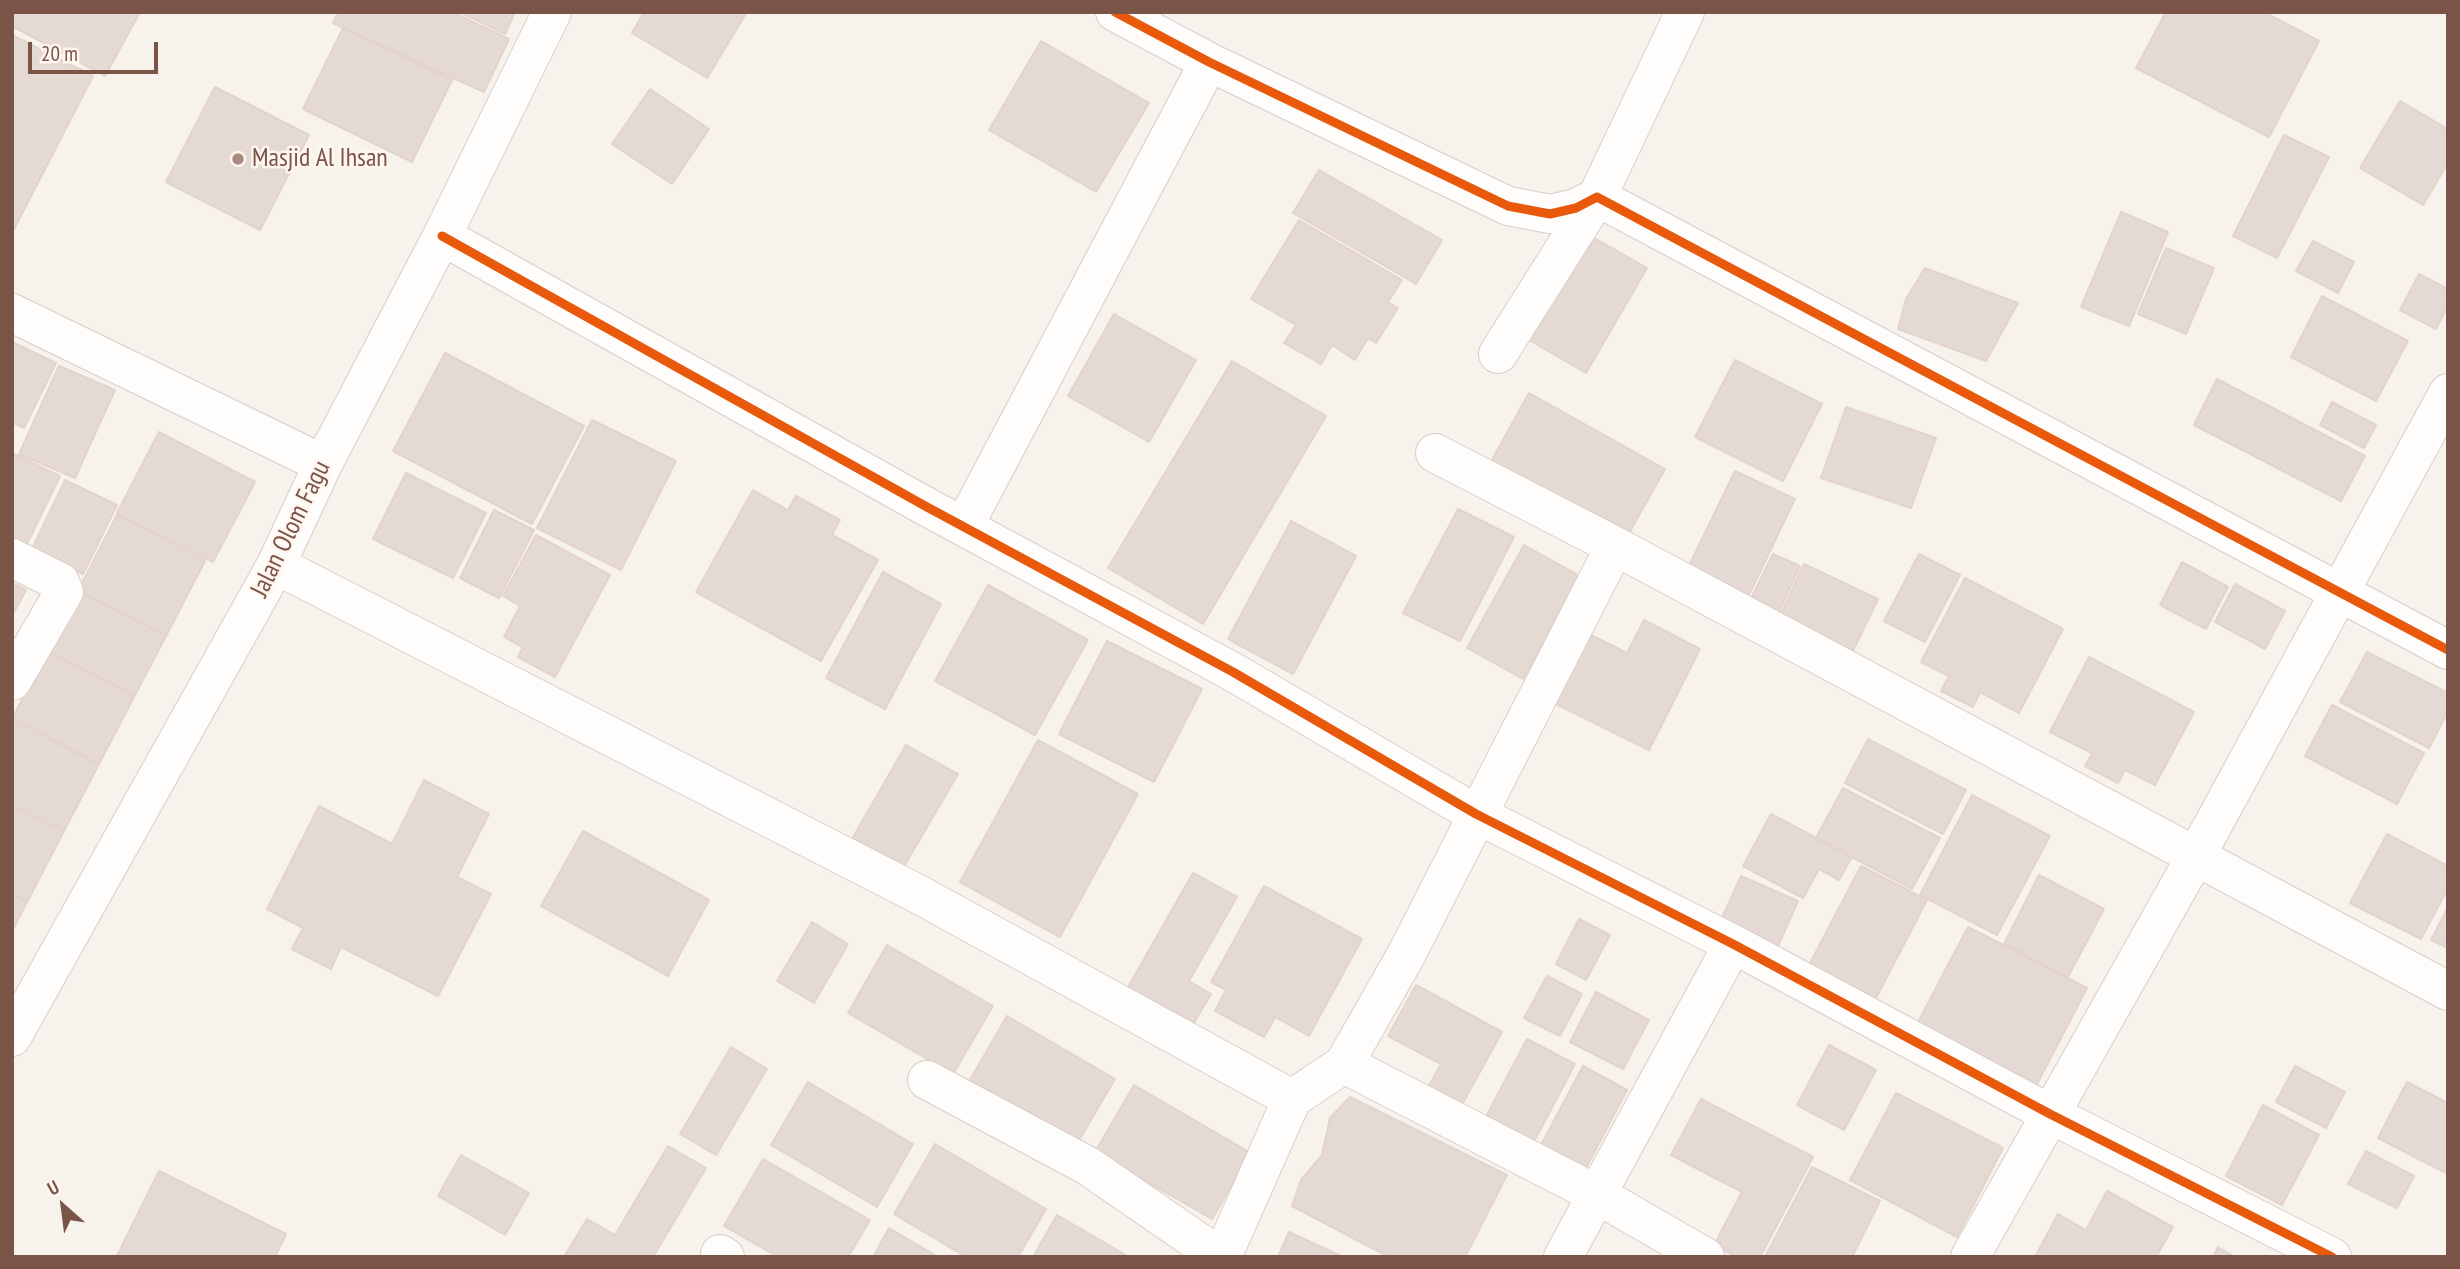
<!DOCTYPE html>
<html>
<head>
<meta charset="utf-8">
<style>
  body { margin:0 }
  #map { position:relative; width:2460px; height:1269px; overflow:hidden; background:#f8f2ec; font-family:"PT Sans Narrow",sans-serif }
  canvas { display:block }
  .frame { position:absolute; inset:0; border:14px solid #7b5448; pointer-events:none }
  .north { position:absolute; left:28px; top:1171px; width:70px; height:70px; -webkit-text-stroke:5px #fff6ef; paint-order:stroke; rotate:332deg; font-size:19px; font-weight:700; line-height:28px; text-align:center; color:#7b5448 }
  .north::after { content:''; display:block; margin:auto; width:24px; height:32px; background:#7b5448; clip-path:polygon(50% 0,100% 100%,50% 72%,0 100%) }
  .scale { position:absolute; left:28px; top:42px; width:130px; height:32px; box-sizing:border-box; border:4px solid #7b5448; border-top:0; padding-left:9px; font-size:21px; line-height:24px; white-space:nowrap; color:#7b5448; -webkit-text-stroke:5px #fff6ef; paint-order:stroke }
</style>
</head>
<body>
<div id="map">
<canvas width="2460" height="1269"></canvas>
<div class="frame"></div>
<div class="north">U</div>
<div class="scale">20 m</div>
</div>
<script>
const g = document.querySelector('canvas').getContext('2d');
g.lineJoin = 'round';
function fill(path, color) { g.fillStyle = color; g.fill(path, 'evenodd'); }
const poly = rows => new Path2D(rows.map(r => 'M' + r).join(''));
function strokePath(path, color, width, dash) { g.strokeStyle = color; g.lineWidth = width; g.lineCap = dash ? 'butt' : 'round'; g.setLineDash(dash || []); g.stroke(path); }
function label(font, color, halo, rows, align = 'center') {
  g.font = font + ' "PT Sans Narrow",sans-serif'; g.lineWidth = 5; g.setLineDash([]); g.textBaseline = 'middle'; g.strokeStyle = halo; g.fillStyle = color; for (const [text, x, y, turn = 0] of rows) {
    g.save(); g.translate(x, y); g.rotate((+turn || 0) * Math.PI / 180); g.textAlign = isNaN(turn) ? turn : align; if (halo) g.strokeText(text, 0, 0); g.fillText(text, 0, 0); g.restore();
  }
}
const building = poly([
  [12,12,140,12,105,76,12,26,12,12],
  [338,12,452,12,509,39,484,92,333,23,338,12],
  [460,12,515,12,505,34,460,12],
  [644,12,747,12,707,78,632,33,644,12],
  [2166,12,2264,12,2319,41,2269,137,2136,68,2166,12],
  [343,28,452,80,412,162,303,109,343,28],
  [12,35,93,76,12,233,12,35],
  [1041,41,1149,103,1096,192,989,130,1041,41],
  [215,87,309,135,260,230,166,182,215,87],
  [650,89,709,129,672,184,612,144,650,89],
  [2400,101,2448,129,2448,163,2423,205,2360,168,2400,101],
  [2284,135,2329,157,2277,258,2233,236,2284,135],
  [1319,170,1442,240,1416,284,1293,213,1319,170],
  [2121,212,2168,232,2129,326,2081,307,2121,212],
  [1299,220,1402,280,1388,302,1398,308,1376,343,1368,338,1355,360,1332,345,1321,364,1284,343,1296,325,1251,299,1299,220],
  [1589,235,1647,268,1586,373,1529,340,1589,235],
  [2313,241,2354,262,2338,293,2296,271,2313,241],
  [2166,248,2214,268,2186,334,2138,314,2166,248],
  [1925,268,2018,303,1986,361,1898,329,1906,299,1925,268],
  [2419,274,2448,289,2448,306,2436,329,2400,310,2419,274],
  [2322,296,2408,341,2376,401,2291,357,2322,296],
  [1114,314,1196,360,1149,442,1068,396,1114,314],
  [12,342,56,363,24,428,12,422,12,342],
  [445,353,584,426,532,524,393,451,445,353],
  [1735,360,1822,404,1783,481,1695,437,1735,360],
  [1232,361,1326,416,1203,624,1108,568,1232,361],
  [59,366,115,390,75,478,19,454,59,366],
  [2217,379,2365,456,2341,501,2194,425,2217,379],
  [1529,393,1665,469,1624,542,1488,467,1529,393],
  [2332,402,2376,425,2364,448,2320,425,2332,402],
  [1846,407,1936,438,1911,508,1821,478,1846,407],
  [592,420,676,461,621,570,537,528,592,420],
  [159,432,255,482,213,562,117,513,159,432],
  [12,453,60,476,24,550,12,544,12,453],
  [1735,471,1795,499,1744,605,1684,576,1735,471],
  [406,473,486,513,453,578,373,539,406,473],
  [65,480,117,505,83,574,32,549,65,480],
  [753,490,788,510,796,496,840,520,832,535,878,560,821,661,696,592,753,490],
  [1458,509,1514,537,1460,641,1403,613,1458,509],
  [494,510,534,530,499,598,460,578,494,510],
  [117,515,205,561,166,636,78,591,117,515],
  [1291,521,1356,556,1293,674,1228,639,1291,521],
  [536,535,610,575,555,677,518,657,523,647,504,637,520,606,503,596,536,535],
  [1524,545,1580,576,1523,679,1467,648,1524,545],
  [1773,554,1800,566,1775,620,1747,607,1773,554],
  [1919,554,1960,575,1925,642,1884,621,1919,554],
  [2182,562,2228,587,2206,629,2160,605,2182,562],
  [1804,564,1878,599,1851,655,1778,620,1804,564],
  [883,572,941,604,885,709,826,678,883,572],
  [1965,578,2063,629,2019,713,1980,692,1973,707,1941,691,1949,676,1921,662,1965,578],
  [12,583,26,590,12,616,12,583],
  [2235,584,2285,611,2265,649,2215,622,2235,584],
  [988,585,1088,640,1035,735,935,681,988,585],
  [78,591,166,636,135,695,47,651,78,591],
  [1644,620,1700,649,1649,750,1546,699,1581,630,1627,653,1644,620],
  [1107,641,1202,689,1154,782,1059,734,1107,641],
  [47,651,135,695,99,764,12,719,47,651],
  [2367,652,2448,693,2448,711,2429,748,2340,702,2367,652],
  [2089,657,2194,712,2155,785,2125,770,2118,783,2085,766,2092,753,2050,732,2089,657],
  [2332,705,2424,753,2397,804,2305,756,2332,705],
  [12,719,99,764,64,831,12,805,12,719],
  [1868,739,1966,790,1943,834,1845,783,1868,739],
  [1038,740,1138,794,1060,937,960,882,1038,740],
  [906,745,958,774,903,868,852,839,906,745],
  [424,780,489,814,457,877,491,894,438,996,341,947,331,969,292,949,303,928,267,909,319,806,392,844,424,780],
  [1843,788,1940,838,1912,889,1816,838,1843,788],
  [1972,795,2050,836,1997,935,1920,895,1972,795],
  [12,805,64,831,27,902,12,894,12,805],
  [1771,814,1852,857,1839,880,1819,869,1803,898,1743,866,1771,814],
  [583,831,709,900,668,976,541,906,583,831],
  [2387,834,2448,866,2448,888,2421,939,2350,903,2387,834],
  [1861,866,1927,900,1874,1002,1808,967,1861,866],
  [1193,873,1237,897,1189,981,1211,994,1185,1038,1119,1003,1193,873],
  [2039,875,2104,909,2068,977,2004,944,2039,875],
  [1741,876,1798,901,1778,946,1721,920,1741,876],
  [1264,886,1362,939,1309,1036,1275,1017,1264,1037,1215,1011,1226,990,1211,982,1264,886],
  [12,894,27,902,12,931,12,894],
  [2448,907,2448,948,2431,940,2448,907],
  [1579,919,1610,935,1586,980,1556,964,1579,919],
  [812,922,848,944,814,1003,777,981,812,922],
  [1968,927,2087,988,2036,1086,1917,1024,1968,927],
  [887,945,993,1006,953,1074,848,1013,887,945],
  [1547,976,1582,994,1560,1036,1524,1018,1547,976],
  [1416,985,1502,1032,1459,1110,1426,1091,1441,1064,1388,1036,1416,985],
  [1596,992,1649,1020,1623,1069,1570,1042,1596,992],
  [1007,1016,1115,1079,1078,1142,970,1080,1007,1016],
  [1527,1039,1575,1064,1528,1153,1480,1128,1527,1039],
  [1829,1045,1876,1070,1844,1130,1797,1105,1829,1045],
  [731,1047,767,1069,716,1155,680,1134,731,1047],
  [1583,1066,1627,1090,1578,1183,1533,1160,1583,1066],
  [2295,1066,2345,1092,2326,1128,2276,1102,2295,1066],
  [808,1082,913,1144,877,1207,771,1145,808,1082],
  [2407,1082,2448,1103,2448,1174,2378,1138,2407,1082],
  [1134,1085,1251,1153,1212,1219,1095,1152,1134,1085],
  [1896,1093,2003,1148,1957,1237,1850,1180,1896,1093],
  [1350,1097,1507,1175,1465,1257,1389,1257,1292,1206,1301,1180,1322,1155,1330,1118,1350,1097],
  [1701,1099,1813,1157,1760,1257,1737,1257,1714,1245,1742,1192,1671,1155,1701,1099],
  [2263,1105,2319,1135,2282,1205,2226,1176,2263,1105],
  [935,1144,1046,1209,1018,1257,966,1257,894,1214,935,1144],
  [668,1146,706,1168,653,1257,564,1257,587,1219,615,1235,668,1146],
  [2366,1151,2414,1176,2397,1208,2348,1184,2366,1151],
  [461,1155,529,1193,505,1235,438,1196,461,1155],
  [763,1159,870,1220,848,1257,778,1257,724,1226,763,1159],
  [1812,1167,1880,1201,1852,1257,1765,1257,1812,1167],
  [159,1171,286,1234,275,1257,117,1256,159,1171],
  [2107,1191,2173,1227,2156,1257,2035,1257,2058,1214,2086,1230,2107,1191],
  [1057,1215,1129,1257,1033,1257,1057,1215],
  [889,1228,938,1257,873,1257,889,1228],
  [1289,1232,1343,1257,1278,1257,1289,1232],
  [2218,1247,2235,1257,2213,1257,2218,1247]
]);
fill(building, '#e5d9d3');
strokePath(building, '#e2d4cd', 2);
const minor = poly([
  [1115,12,1209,62,1508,206,1550,214,1576,208,1597,197,2448,650],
  [442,236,927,507,1233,672,1476,814,1733,944,2050,1114,2332,1257],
  [12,313,323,464],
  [1498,354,1597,197,1685,12],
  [1435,453,1615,546,2448,991],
  [964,526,1209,62],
  [12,558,60,582,64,592,12,681],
  [276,565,918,894,1292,1099],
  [12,1037,276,565,323,464,442,236,552,12],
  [1344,1064,1596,1194,1705,1257],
  [927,1080,1088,1166,1220,1257],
  [720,1254,725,1257],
  [1222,1257,1292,1099,1344,1064,1405,957,1615,546],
  [1563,1257,1733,944],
  [1970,1257,2196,856,2448,393]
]);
strokePath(minor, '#d7cdc8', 40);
strokePath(minor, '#fefdfc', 38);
strokePath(poly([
  [1115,12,1209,62,1508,206,1550,214,1576,208,1597,197,2448,650],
  [442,236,927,507,1233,672,1476,814,1733,944,2050,1114,2332,1257]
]), '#e8590c', 9);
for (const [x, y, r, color] of [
  [238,159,7,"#a78b81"]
]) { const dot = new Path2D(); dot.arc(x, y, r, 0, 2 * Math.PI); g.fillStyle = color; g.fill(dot); strokePath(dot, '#fff6ef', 2.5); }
label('26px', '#7b5448', '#fff6ef', [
  ["Masjid Al Ihsan",252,159]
], 'left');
label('26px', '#7b5448', '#fff6ef', [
  ["Jalan Olom Fagu",291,529,-64]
]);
</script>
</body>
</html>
